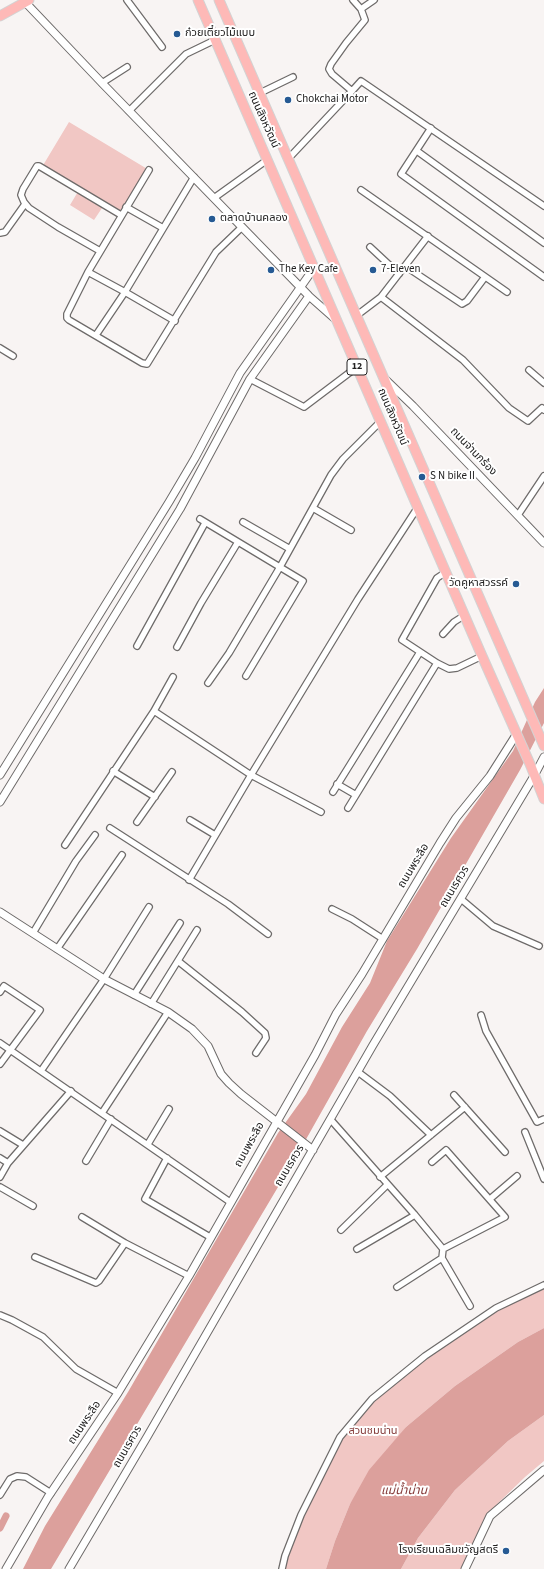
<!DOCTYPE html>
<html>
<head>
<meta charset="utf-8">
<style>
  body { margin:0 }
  canvas { display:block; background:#f8f4f3 }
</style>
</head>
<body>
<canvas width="544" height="1569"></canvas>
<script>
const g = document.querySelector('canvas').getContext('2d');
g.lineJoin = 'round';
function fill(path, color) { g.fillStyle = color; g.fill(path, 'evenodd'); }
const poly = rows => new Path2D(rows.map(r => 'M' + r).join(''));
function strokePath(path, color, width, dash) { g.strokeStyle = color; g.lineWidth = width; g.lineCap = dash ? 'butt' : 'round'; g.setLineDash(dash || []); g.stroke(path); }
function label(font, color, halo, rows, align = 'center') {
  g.font = font + ' "Source Sans 3","Noto Sans Thai",sans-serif'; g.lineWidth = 4; g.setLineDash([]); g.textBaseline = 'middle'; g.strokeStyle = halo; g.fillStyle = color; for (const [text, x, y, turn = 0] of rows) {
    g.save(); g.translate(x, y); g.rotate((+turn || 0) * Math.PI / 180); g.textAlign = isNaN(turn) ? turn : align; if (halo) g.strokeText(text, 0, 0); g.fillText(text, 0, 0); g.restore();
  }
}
fill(poly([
  [69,122,149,170,121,215,104,205,94,220,70,205,79,190,42,167],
  [544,1285,544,1328,518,1342,455,1386,406,1427,350,1504,335,1541,326,1569,282,1569,285,1556,340,1437,375,1396,496,1308],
  [544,1415,544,1461,525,1477,489,1512,463,1569,401,1569,418,1538,455,1490,508,1441]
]), '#f1c7c4');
fill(poly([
  [544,688,544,723,520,770,417,949,367,1031,300,1150,51,1569,23,1569,45,1526,128,1392,278,1133,306,1094,342,1027,370,983,387,941,451,838,513,751,535,702],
  [544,1328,544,1415,508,1441,455,1490,418,1538,401,1569,326,1569,335,1541,350,1504,369,1470,406,1427,455,1386,518,1342]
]), '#dca09c');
strokePath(poly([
  [0,1528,6,1516]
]), '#dca09c', 7);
const minor = poly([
  [127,0,162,47],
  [361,9,374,0],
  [102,83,127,67],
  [352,91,361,81,544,206],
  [260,93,293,77],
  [129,111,186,54,215,40],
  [431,128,401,174,544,277],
  [417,151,544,243],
  [288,159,352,91,332,74,329,69,331,64,346,43,365,20,361,9,353,0],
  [149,170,88,272,67,314,67,318,69,320,142,363,147,364,216,252,242,227],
  [361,190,507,292],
  [214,198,267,160],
  [126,207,163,228],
  [0,233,5,232,25,204],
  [370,247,399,274],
  [100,251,58,227,29,208,24,202,21,195,23,189,37,166,39,166,121,215],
  [405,266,462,304,467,301,485,277],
  [88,272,125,292,96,335],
  [381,297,463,360,509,408,528,421,542,408,544,410],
  [356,316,381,297,428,236],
  [175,321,125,292,194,177],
  [0,348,13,356],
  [529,370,544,383],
  [250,379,304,407,357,367],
  [313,508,351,530],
  [518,515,544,476],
  [200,519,303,581,246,676],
  [243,522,290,549],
  [446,572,437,578,402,640,437,663,449,669,457,668,482,656],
  [443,634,454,622,465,615],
  [137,646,205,523],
  [177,647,201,603,238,542],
  [208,683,229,653,280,567,331,475,343,459,381,421],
  [154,711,251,775,321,812],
  [113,771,155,797],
  [337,784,356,795],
  [333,792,420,652],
  [348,808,437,663],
  [190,820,215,835],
  [137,822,172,772],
  [110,828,228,904,268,934],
  [65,845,154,711,173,677],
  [189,880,251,775,358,599,418,507],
  [461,899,493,926,539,946],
  [332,909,352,919,383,939],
  [33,933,76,861,95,835],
  [57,949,122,855],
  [178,961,242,1012,265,1033,266,1038,256,1053],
  [0,992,4,986,40,1010,0,1064],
  [134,995,180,923],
  [151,1004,197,930],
  [481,1015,486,1031,537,1122,544,1119],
  [0,1043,230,1202],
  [41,1071,104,979,149,907],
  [358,1072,390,1096,431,1135],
  [454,1095,505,1152],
  [102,1113,168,1012],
  [331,1120,415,1215,443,1249,442,1258,470,1306],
  [0,1131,23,1145],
  [525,1132,544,1179],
  [148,1144,169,1109],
  [0,1158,8,1163],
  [167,1158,145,1199,210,1237],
  [86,1161,111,1119],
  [432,1162,446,1150,505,1217,443,1249],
  [0,1177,8,1163,71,1091],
  [380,1177,465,1107],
  [0,1187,33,1206],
  [490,1199,517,1176],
  [82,1217,125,1243,189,1276],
  [341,1230,387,1185],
  [357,1249,415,1215],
  [35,1257,96,1283,99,1281,125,1243],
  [397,1287,442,1258],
  [0,1315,12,1320,43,1337,76,1369,118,1393],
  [0,1495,10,1479,17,1476,26,1477,51,1493],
  [282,1569,285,1556,301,1515,340,1437,372,1399,425,1356,496,1308,544,1285]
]);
const tertiary = poly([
  [25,2,102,83,309,296,335,319],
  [386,380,413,406,544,543],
  [0,775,169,502,195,458,240,373,314,268],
  [0,802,180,509,250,379,309,296],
  [0,912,104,979,168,1012,192,1029,208,1046,221,1074,229,1083,241,1094,313,1150],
  [6,1569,48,1497,118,1393,189,1276,315,1055,336,1014,362,974,440,843,456,818,490,776,516,735],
  [69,1569,147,1437,373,1045,534,776,544,757],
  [465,1569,490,1516,544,1470]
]);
const primary = poly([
  [198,0,482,656,530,764,544,799],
  [219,0,544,746],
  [0,16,29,0]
]);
strokePath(minor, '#6e6b6a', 8);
strokePath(tertiary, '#6e6b6a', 9);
strokePath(primary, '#d3d3d3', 11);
strokePath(minor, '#fff', 5.5);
strokePath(tertiary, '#fff', 7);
strokePath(primary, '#feb9b7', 9);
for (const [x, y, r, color] of [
  [177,34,4,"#265a93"],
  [288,100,4,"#265a93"],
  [212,219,4,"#265a93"],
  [271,270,4,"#265a93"],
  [373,270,4,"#265a93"],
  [422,477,4,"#265a93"],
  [516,584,4,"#265a93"],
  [506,1551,4,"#265a93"]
]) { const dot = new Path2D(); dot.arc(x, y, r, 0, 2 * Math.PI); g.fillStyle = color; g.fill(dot); strokePath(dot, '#fff', 1.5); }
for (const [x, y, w] of [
  [357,367,20]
]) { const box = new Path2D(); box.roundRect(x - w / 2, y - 8, w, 16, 3); g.fillStyle = '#fff'; g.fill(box); strokePath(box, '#222121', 1); }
label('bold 10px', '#222121', null, [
  ["12",357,367]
]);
label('11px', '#222121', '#fff', [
  ["ก๋วยเตี๋ยวไม้แบบ",185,34],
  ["Chokchai Motor",296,100],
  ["ตลาดบ้านคลอง",220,219],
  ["The Key Cafe",279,270],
  ["7-Eleven",381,270],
  ["S N bike II",430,477],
  ["วัดคูหาสวรรค์",508,584,"right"],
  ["โรงเรียนเฉลิมขวัญสตรี",498,1551,"right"]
], 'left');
label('11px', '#222121', '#fff', [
  ["ถนนสิงหวัฒน์",263,120,66],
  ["ถนนสิงหวัฒน์",392,417,67],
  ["ถนนจ่านกร้อง",473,452,46],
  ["ถนนพระลือ",414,866,-59],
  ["ถนนเรศวร",455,887,-59],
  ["ถนนพระลือ",250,1145,-61],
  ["ถนนเรศวร",290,1166,-59],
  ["ถนนพระลือ",85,1423,-56],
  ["ถนนเรศวร",128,1447,-60]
]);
label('11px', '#853c3a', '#fff', [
  ["สวนชมน่าน",373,1432]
]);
label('italic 12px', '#863c3a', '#fff', [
  ["แม่น้ำน่าน",404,1491]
]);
</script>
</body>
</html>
